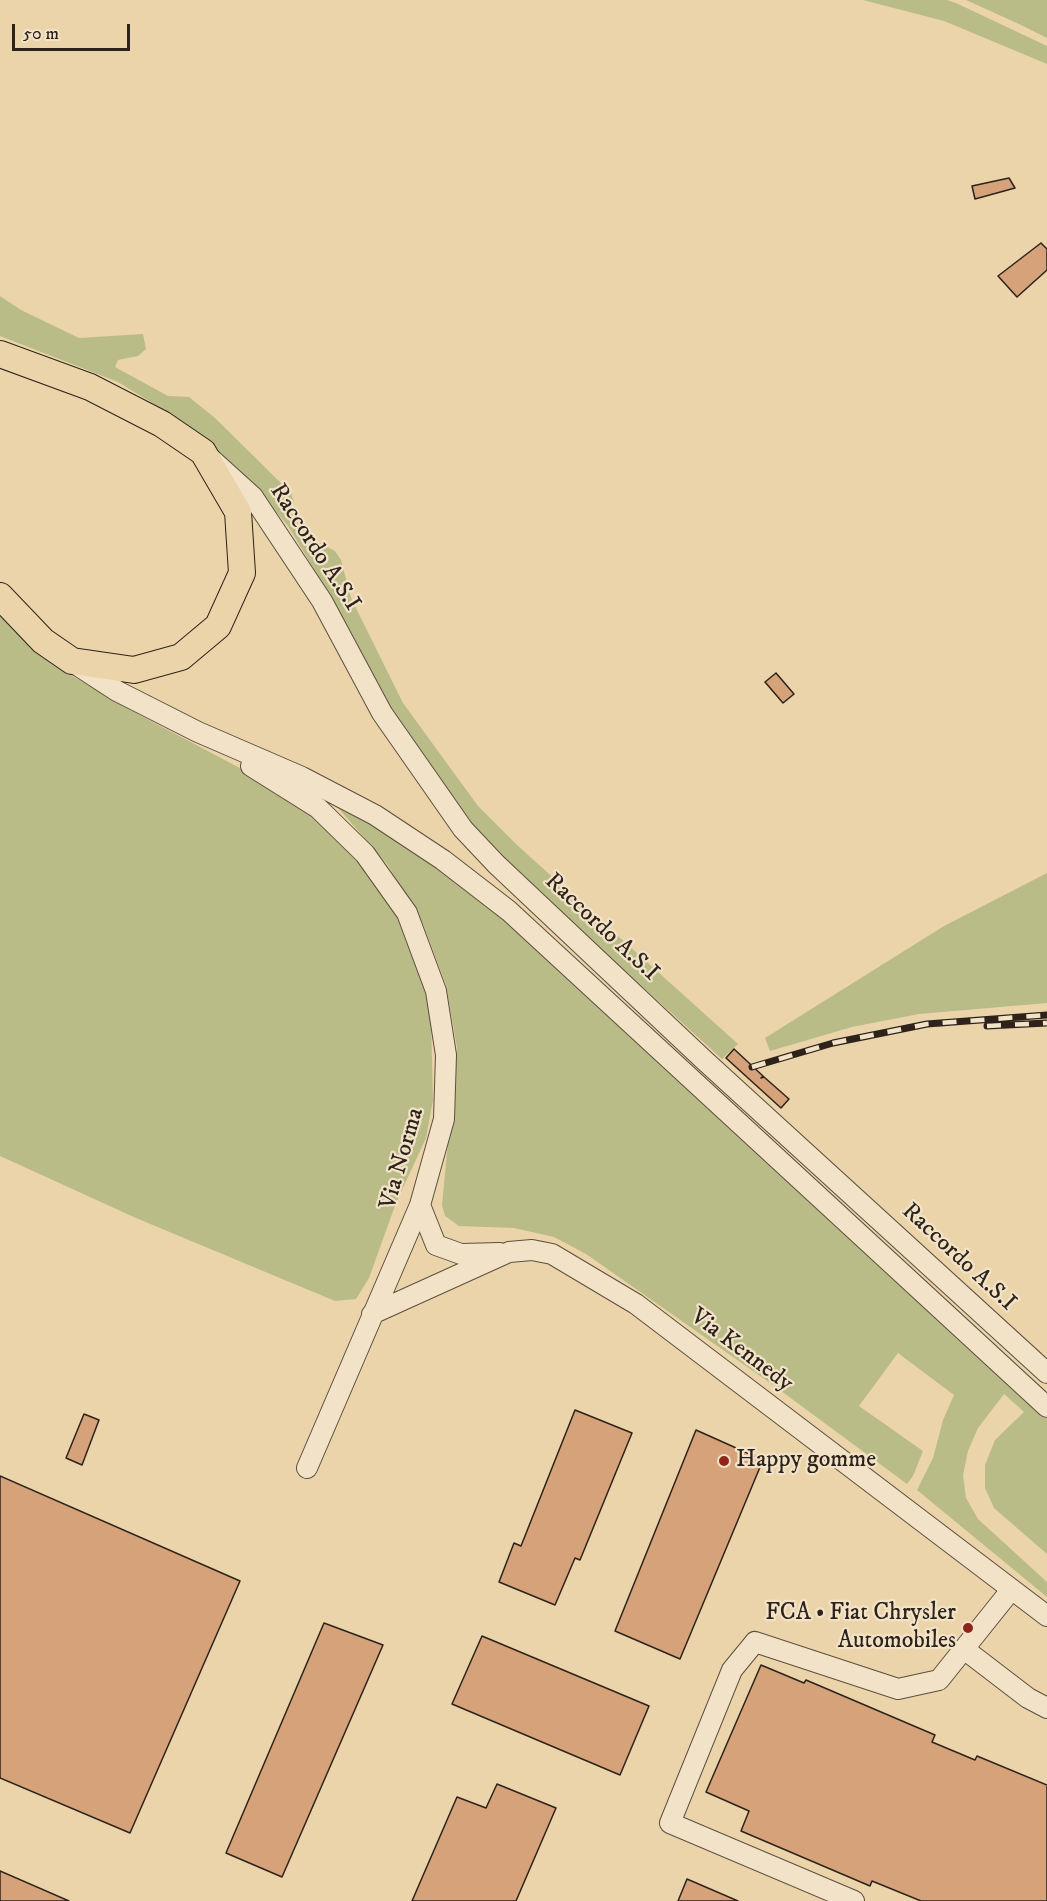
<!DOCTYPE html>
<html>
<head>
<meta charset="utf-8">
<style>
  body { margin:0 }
  #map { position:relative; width:1047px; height:1901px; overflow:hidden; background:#ebd4aa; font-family:"IM FELL DW Pica",serif }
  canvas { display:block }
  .scale { position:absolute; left:12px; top:24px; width:118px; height:27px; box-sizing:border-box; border:3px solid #2d231b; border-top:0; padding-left:8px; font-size:18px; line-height:21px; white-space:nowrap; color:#2d231b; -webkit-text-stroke:4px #f2e3c8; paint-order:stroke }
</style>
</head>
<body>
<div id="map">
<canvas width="1047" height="1901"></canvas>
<div class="scale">50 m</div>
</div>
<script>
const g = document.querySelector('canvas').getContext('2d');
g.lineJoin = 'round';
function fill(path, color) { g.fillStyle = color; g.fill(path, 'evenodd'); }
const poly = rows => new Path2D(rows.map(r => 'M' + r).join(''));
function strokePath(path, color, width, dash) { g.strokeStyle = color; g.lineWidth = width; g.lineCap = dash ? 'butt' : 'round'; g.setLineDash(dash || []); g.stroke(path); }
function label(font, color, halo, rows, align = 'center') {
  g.font = font + ' "IM FELL DW Pica",serif'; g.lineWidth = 4.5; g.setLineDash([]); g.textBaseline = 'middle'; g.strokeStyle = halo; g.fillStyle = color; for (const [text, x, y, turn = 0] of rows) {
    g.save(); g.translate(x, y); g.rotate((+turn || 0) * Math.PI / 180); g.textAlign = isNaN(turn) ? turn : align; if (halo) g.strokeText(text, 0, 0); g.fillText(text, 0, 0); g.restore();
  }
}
fill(poly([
  [863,0,947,0,956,3,1047,46,1047,64,944,21],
  [966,0,1047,0,1047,38,1021,25],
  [0,296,21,310,79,338,143,334,146,349,138,356,118,360,115,367,168,396,189,397,215,418,291,493,294,503,291,507,316,541,335,551,341,560,351,598,403,703,478,806,517,845,738,1044,722,1059,503,860,468,821,398,728,314,569,288,526,261,494,211,444,167,412,118,382,0,336],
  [0,613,22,637,69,674,130,710,293,796,334,828,393,906,421,970,431,1020,433,1100,426,1138,396,1203,369,1278,356,1299,335,1301,136,1218,0,1156],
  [332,801,380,826,494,908,1047,1419,1047,1554,994,1508,985,1488,985,1465,995,1440,1024,1412,1004,1394,978,1428,968,1451,963,1475,966,1498,978,1519,1047,1582,1047,1597,917,1490,933,1458,943,1420,954,1395,898,1353,859,1406,923,1451,913,1476,907,1484,773,1385,586,1254,554,1237,514,1228,459,1226,445,1216,442,1205,457,1048,446,985,423,924,387,864],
  [1047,873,1047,1003,919,1014,852,1027,770,1051,765,1038,944,926]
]), '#babc87');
const building = poly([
  [1009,178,1015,188,975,199,972,186,1009,178],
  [1041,243,1047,249,1047,270,1017,297,998,276,1041,243],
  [776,673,794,694,783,703,765,682,776,673],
  [734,1049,763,1076,761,1078,764,1077,789,1099,781,1108,726,1058,734,1049],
  [575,1410,632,1433,580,1560,575,1558,555,1605,499,1582,514,1543,521,1546,575,1410],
  [84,1414,99,1420,82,1465,66,1458,84,1414],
  [696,1430,763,1460,680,1659,615,1631,696,1430],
  [0,1476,240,1581,130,1833,0,1778,0,1476],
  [324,1623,383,1645,282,1877,226,1853,324,1623],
  [482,1636,649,1706,620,1775,452,1704,482,1636],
  [761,1665,804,1683,806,1680,935,1735,932,1742,975,1760,977,1756,1047,1785,1047,1901,921,1901,872,1881,870,1886,741,1831,749,1811,706,1792,761,1665],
  [497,1784,556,1808,516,1901,412,1901,457,1797,486,1808,497,1784],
  [0,1871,69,1901,0,1901,0,1871],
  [687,1879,738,1901,678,1901,687,1879]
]);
fill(building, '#d5a279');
strokePath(building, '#2d231b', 1.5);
const minor = poly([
  [211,459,253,497,322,601,382,713,463,829,496,864,704,1060,1047,1373],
  [74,663,117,691,198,732,302,777,375,815,443,860,509,911,1047,1407],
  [251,766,318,808,365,854,407,913,436,991,446,1055,444,1119,420,1205,307,1468],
  [420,1205,436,1245,461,1254,500,1253],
  [372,1314,509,1252,532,1250,552,1254,636,1304,1047,1616],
  [964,1649,1028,1698,1047,1708],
  [854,1901,670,1823,732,1670,755,1642,898,1689,939,1680,1011,1590]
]);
const major = poly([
  [0,354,90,387,162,424,203,452,238,512,242,573,218,626,181,657,134,670,72,661,43,641,0,596]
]);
strokePath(minor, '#5c4f3f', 22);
strokePath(major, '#2d231b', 28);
strokePath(minor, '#f2e3c8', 20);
strokePath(major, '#ebd4aa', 26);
const rail = poly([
  [987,1026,1047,1023],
  [752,1067,833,1043,927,1024,1047,1015]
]);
strokePath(rail, '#2d231b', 7);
strokePath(rail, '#f2e3c8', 4.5, [14]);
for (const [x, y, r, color] of [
  [724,1461,6,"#8f2418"],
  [968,1628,6,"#8f2418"]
]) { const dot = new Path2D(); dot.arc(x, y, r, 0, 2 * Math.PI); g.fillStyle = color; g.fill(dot); strokePath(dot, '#f2e3c8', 2); }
label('24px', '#2d231b', '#f2e3c8', [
  ["Raccordo A.S.I",314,548,57],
  ["Raccordo A.S.I",601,928,43],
  ["Via Norma",403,1159,-74],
  ["Raccordo A.S.I",958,1258,43],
  ["Via Kennedy",741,1351,37]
]);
label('24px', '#2d231b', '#f2e3c8', [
  ["Happy gomme",736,1461],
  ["FCA • Fiat Chrysler",956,1614,"right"],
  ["Automobiles",956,1642,"right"]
], 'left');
</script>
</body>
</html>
